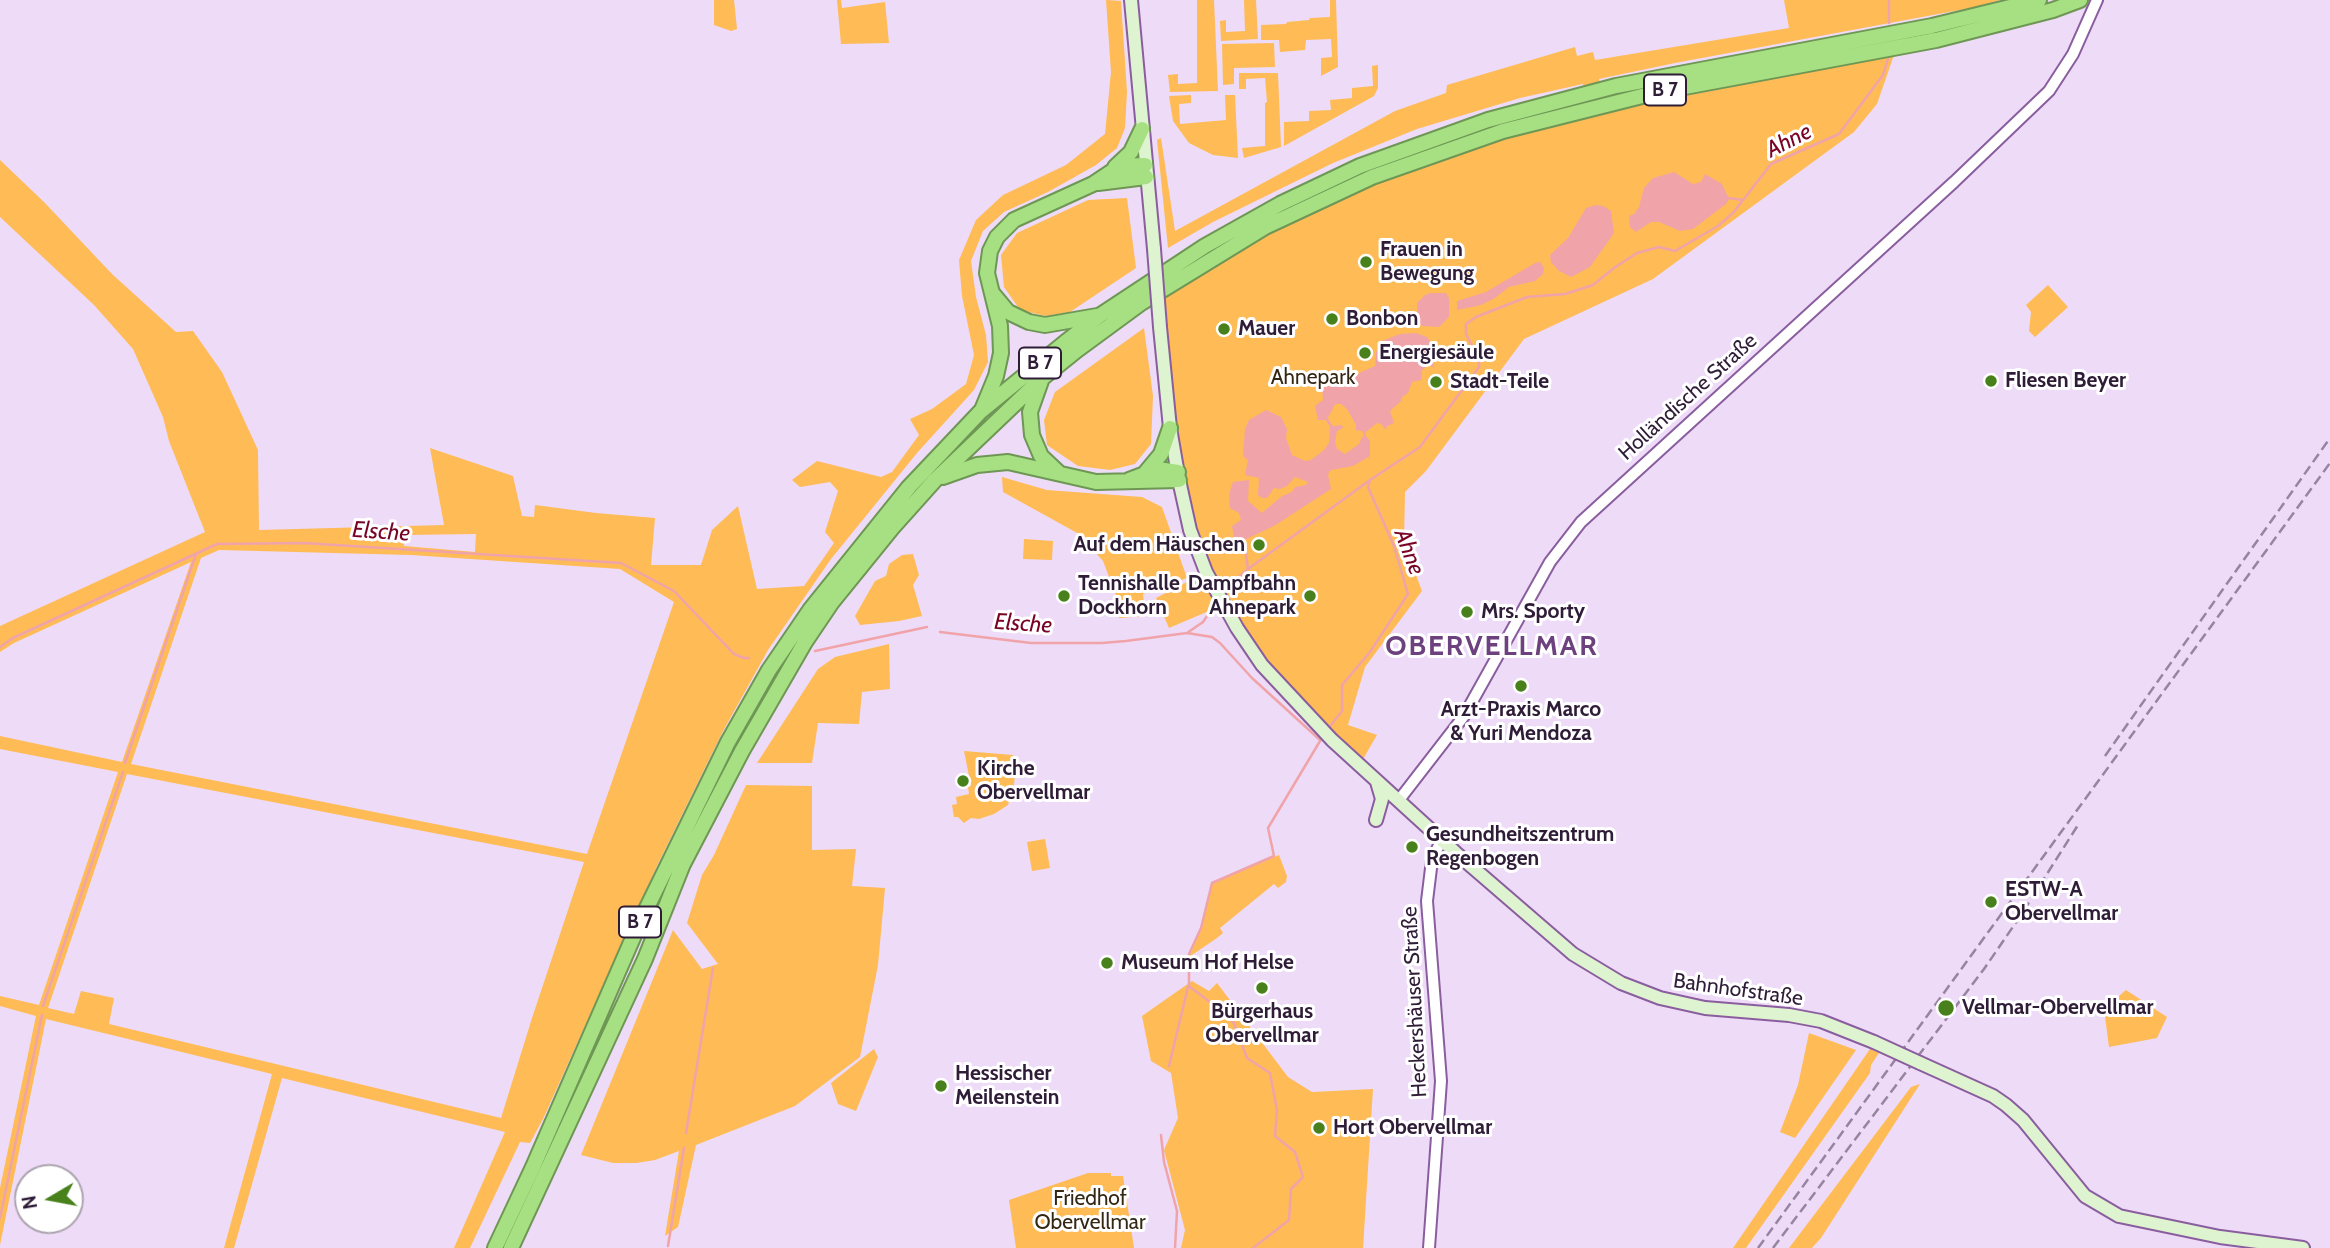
<!DOCTYPE html>
<html>
<head>
<meta charset="utf-8">
<style>
  body { margin:0 }
  #map { position:relative; width:2330px; height:1248px; overflow:hidden; background:#eedbf7; font-family:Cabin,sans-serif }
  canvas { display:block }
  .north { position:absolute; left:14px; top:1164px; width:70px; height:70px; box-sizing:border-box; background:#fff; border:2px solid #aca4af; border-radius:50%; rotate:260deg; font-size:19px; font-weight:700; line-height:28px; text-align:center; color:#2f1c37 }
  .north::after { content:''; display:block; margin:auto; width:24px; height:32px; background:#48811c; clip-path:polygon(50% 0,100% 100%,50% 72%,0 100%) }
</style>
</head>
<body>
<div id="map">
<canvas width="2330" height="1248"></canvas>
<div class="north">N</div>
</div>
<script>
const g = document.querySelector('canvas').getContext('2d');
g.lineJoin = 'round';
function fill(path, color) { g.fillStyle = color; g.fill(path, 'evenodd'); }
const poly = rows => new Path2D(rows.map(r => 'M' + r).join(''));
function strokePath(path, color, width, dash) { g.strokeStyle = color; g.lineWidth = width; g.lineCap = dash ? 'butt' : 'round'; g.setLineDash(dash || []); g.stroke(path); }
function label(font, color, halo, rows, align = 'center') {
  g.font = font + ' Cabin,sans-serif'; g.lineWidth = 6; g.setLineDash([]); g.textBaseline = 'middle'; g.strokeStyle = halo; g.fillStyle = color; for (const [text, x, y, turn = 0] of rows) {
    g.save(); g.translate(x, y); g.rotate((+turn || 0) * Math.PI / 180); g.textAlign = isNaN(turn) ? turn : align; if (halo) g.strokeText(text, 0, 0); g.fillText(text, 0, 0); g.restore();
  }
}
fill(poly([
  [714,0,734,0,737,29,731,31,714,25],
  [837,0,841,0,842,8,885,2,889,43,841,44],
  [1106,0,1121,1,1127,92,1125,128,1117,148,1096,165,1048,192,1004,212,983,231,971,261,976,297,986,335,988,362,974,390,917,453,831,559,768,650,722,733,656,868,543,1119,530,1143,520,1142,470,1248,454,1248,505,1132,282,1078,234,1248,224,1248,272,1074,46,1019,0,1245,0,1188,36,1016,0,1006,0,996,39,1005,118,772,0,749,0,736,122,762,191,562,14,643,0,652,0,626,205,532,169,441,163,417,133,349,94,305,0,217,0,160,44,202,112,274,176,332,193,331,222,372,258,450,259,530,444,525,430,448,513,476,522,516,534,517,535,505,596,513,655,518,651,565,701,565,712,530,738,506,757,589,804,586,834,543,825,532,838,491,830,482,800,487,792,480,817,461,881,477,892,472,919,435,910,419,932,409,966,384,974,355,962,296,959,260,976,220,1003,195,1066,165,1105,134,1111,72],
  [476,534,475,552,404,546,404,535],
  [219,550,411,555,620,569,674,602,587,854,131,764,201,558],
  [127,774,584,862,532,1018,501,1118,109,1024,114,998,81,991,74,1014,48,1008],
  [1197,0,1214,0,1218,91,1170,92,1168,75,1178,74,1178,84,1197,83],
  [1244,0,1256,0,1258,39,1221,41,1220,21,1226,20,1226,32,1245,31],
  [1330,0,1336,0,1338,67,1321,76,1321,58,1332,57,1331,39,1306,40,1305,50,1280,52,1279,40,1261,40,1261,25,1286,24,1287,22,1309,20,1310,18,1330,17],
  [1784,0,2000,0,1976,7,1675,63,1599,79,1607,111,1894,55,1877,104,1854,132,1653,279,1524,339,1426,471,1405,492,1404,543,1422,591,1365,667,1348,725,1377,735,1359,766,1287,694,1223,605,1169,628,1156,598,1206,572,1190,530,1158,302,1258,240,1331,202,1421,166,1507,136,1591,115,1583,84,1520,98,1417,129,1333,163,1213,222,1168,248,1157,140,1161,138,1175,231,1395,111,1446,93,1447,85,1575,47,1577,56,1593,52,1595,60,1789,28],
  [1274,43,1275,67,1234,68,1234,84,1223,85,1222,44],
  [1378,65,1378,88,1374,96,1284,146,1284,122,1309,121,1309,111,1331,110,1330,100,1352,98,1352,88,1373,86,1372,66],
  [1239,73,1278,73,1281,147,1244,158,1242,148,1265,146,1265,103,1267,102,1265,78,1246,79,1246,89,1239,89],
  [1191,95,1191,103,1179,104,1180,124,1226,120,1225,95,1235,95,1238,158,1213,155,1189,143,1173,121,1169,96],
  [1127,198,1136,268,1070,312,1045,316,1020,310,1004,287,1001,255,1017,233,1088,200],
  [2048,285,2068,307,2035,337,2029,331,2031,312,2026,305],
  [1144,328,1153,396,1151,444,1135,464,1110,470,1078,466,1047,445,1044,420,1055,392],
  [1002,477,1047,490,1142,497,1162,507,1187,578,1143,594,1145,616,1119,618,1116,595,1103,561,1079,534,1003,492],
  [1024,539,1053,541,1052,560,1023,559],
  [913,554,919,575,913,585,922,616,899,621,860,625,855,616,875,581,886,576,889,564,902,555],
  [889,644,890,689,862,692,859,724,818,723,812,763,757,763,818,669,835,657],
  [964,751,1013,755,1017,759,1014,784,1008,805,994,814,979,819,971,818,964,823,958,817,954,817,952,805,957,804,956,797,969,794,968,787,971,786],
  [746,785,812,786,812,850,856,849,852,886,885,888,878,965,860,1057,795,1106,696,1145,678,1227,665,1236,679,1151,655,1160,636,1163,613,1163,581,1155,673,930,702,969,718,964,687,923,702,875,714,855],
  [1045,839,1050,868,1032,871,1027,842],
  [1279,855,1287,876,1286,882,1278,888,1274,884,1220,928,1223,933,1217,938,1189,957,1201,928,1212,883],
  [1192,981,1209,991,1217,983,1288,1077,1312,1092,1373,1089,1363,1248,1181,1248,1185,1230,1164,1150,1178,1118,1171,1073,1151,1061,1142,1016],
  [2126,990,2167,1017,2157,1038,2109,1047,2104,1009],
  [1809,1033,1856,1050,1795,1138,1780,1132,1798,1085],
  [874,1049,878,1057,856,1111,838,1104,831,1083],
  [1870,1049,1879,1053,1871,1065,1870,1073,1746,1248,1733,1248],
  [1920,1084,1821,1238,1812,1248,1789,1248,1911,1087],
  [1088,1173,1111,1173,1111,1176,1123,1176,1134,1248,1016,1248,1009,1200]
]), '#febb56');
fill(poly([
  [1674,172,1693,184,1701,182,1705,174,1722,184,1729,199,1726,204,1693,229,1680,231,1659,222,1651,222,1636,232,1630,227,1629,216,1634,214,1639,207,1644,188,1653,178],
  [1595,205,1603,206,1611,211,1614,233,1590,267,1571,277,1559,271,1551,262,1550,255,1568,238,1586,208],
  [1540,262,1544,268,1543,274,1535,281,1509,287,1495,298,1481,305,1457,310,1457,301,1486,292,1535,263],
  [1431,293,1446,293,1449,298,1449,317,1439,327,1422,326,1417,322,1417,303,1425,295],
  [1416,333,1427,337,1432,344,1434,368,1429,365,1422,370,1421,380,1412,382,1408,393,1402,397,1401,401,1390,411,1394,423,1387,426,1386,430,1381,424,1377,423,1366,432,1356,430,1356,425,1347,409,1341,404,1335,404,1329,416,1324,420,1318,420,1315,406,1323,400,1322,388,1351,380,1361,372,1375,366,1376,352,1382,341,1400,334],
  [1266,410,1281,417,1287,429,1286,438,1292,455,1305,461,1311,460,1324,450,1329,443,1330,427,1340,425,1344,427,1337,431,1335,441,1337,449,1345,454,1359,444,1362,437,1367,437,1370,441,1370,456,1353,466,1331,470,1328,474,1331,489,1274,526,1244,540,1238,540,1234,537,1232,526,1241,520,1239,513,1230,508,1229,494,1233,482,1249,480,1248,501,1262,513,1282,496,1292,492,1295,487,1306,485,1308,482,1295,477,1287,486,1280,489,1274,488,1267,498,1262,498,1258,495,1259,478,1245,475,1248,460,1243,456,1245,429,1249,420]
]), '#f0a4a9');
strokePath(poly([
  [1889,23,1889,0],
  [1728,198,1743,200],
  [1326,418,1332,427],
  [1364,432,1365,437],
  [1248,569,1370,480],
  [1222,595,1231,584,1248,569,1244,540],
  [940,632,1031,643,1102,643,1126,641,1187,633,1203,622,1218,600],
  [1187,633,1212,637,1220,643,1252,678,1320,740],
  [0,647,13,638,217,544,304,543,621,563,674,591,734,654,744,658,749,658],
  [815,651,927,627],
  [1327,730,1342,711,1342,685,1370,652,1408,594,1394,546,1368,487,1370,480,1420,447,1479,367,1479,359,1466,334,1466,324,1476,317,1527,297,1565,294,1593,285,1614,268,1637,253,1659,247,1675,251,1718,226,1733,213,1771,164,1839,134,1883,75,1888,59],
  [125,763,196,554],
  [43,1006,123,772],
  [1169,1066,1188,987],
  [686,1133,713,968],
  [1161,1135,1164,1162,1177,1211,1175,1248],
  [0,1218,42,1015],
  [668,1246,684,1148],
  [1253,1248,1289,1220,1291,1189,1303,1177,1295,1152,1275,1136,1277,1110,1270,1073,1247,1058,1234,1023,1215,1006,1189,986,1189,954,1201,928,1212,883,1274,856,1268,828,1323,736]
]), '#f0a4a9', 2.5);
const tertiary = poly([
  [1399,800,1464,716,1550,562,1581,522,1954,182,2049,91,2073,54,2097,0],
  [1429,1248,1441,1081,1427,901,1432,860,1442,839]
]);
const secondary = poly([
  [1131,0,1154,249],
  [1160,327,1170,428,1179,480,1190,530,1206,572,1237,628,1262,665,1332,740,1456,853,1573,954,1621,983,1660,998,1705,1008,1789,1015,1821,1021,1874,1042],
  [1376,820,1382,799,1377,782],
  [1920,1063,1993,1096,2006,1105,2023,1120,2085,1196,2119,1216,2220,1237,2303,1248]
]);
const trunk = poly([
  [1115,167,1131,152,1142,129],
  [1098,183,1146,177],
  [993,294,1008,312,1029,322,1045,325,1097,316],
  [1041,381,1030,412,1032,435,1041,456,1058,472],
  [982,410,996,376,1001,353,1000,326,987,273,990,251,997,237,1014,220,1093,184,1120,166,1145,165],
  [1146,472,1161,454,1170,428],
  [943,477,977,465,1008,462,1096,482,1179,480],
  [1129,480,1158,469,1178,472],
  [495,1248,533,1167,639,924,728,742,769,670,810,610,909,487,981,411,1067,341,1099,316,1205,246,1280,204,1360,166,1488,120,1616,86,1932,26,2039,0],
  [511,1248,645,959,683,864,742,751,805,642,832,602,892,528,935,480,1041,379,1077,350,1141,303,1265,227,1372,177,1503,131,1658,92,1936,40,2053,10,2080,0]
]);
strokePath(tertiary, '#8a5e9e', 14);
strokePath(secondary, '#8a5e9e', 16);
strokePath(trunk, '#6e9654', 18);
strokePath(tertiary, '#fff', 10);
strokePath(secondary, '#def3d0', 12);
strokePath(trunk, '#a6e082', 14);
strokePath(poly([
  [2105,756,2330,438],
  [1758,1248,2330,463],
  [1773,1248,1984,969,2019,918,2078,825]
]), '#9784a0', 2.5, [10, 5]);
const secondaryBridge = poly([
  [1154,249,1160,327],
  [1874,1042,1920,1063]
]);
strokePath(secondaryBridge, '#8a5e9e', 16, []);
strokePath(secondaryBridge, '#def3d0', 12);
for (const [x, y, r, color] of [
  [1366,262,7,"#48811c"],
  [1332,319,7,"#48811c"],
  [1224,329,7,"#48811c"],
  [1365,353,7,"#48811c"],
  [1991,381,7,"#48811c"],
  [1436,382,7,"#48811c"],
  [1259,545,7,"#48811c"],
  [1064,596,7,"#48811c"],
  [1310,596,7,"#48811c"],
  [1467,612,7,"#48811c"],
  [1521,686,7,"#48811c"],
  [963,781,7,"#48811c"],
  [1412,847,7,"#48811c"],
  [1991,902,7,"#48811c"],
  [1107,963,7,"#48811c"],
  [1262,988,7,"#48811c"],
  [1946,1008,9,"#48811c"],
  [941,1086,7,"#48811c"],
  [1319,1128,7,"#48811c"]
]) { const dot = new Path2D(); dot.arc(x, y, r, 0, 2 * Math.PI); g.fillStyle = color; g.fill(dot); strokePath(dot, '#fff', 2.5); }
for (const [x, y, w] of [
  [1665,90,42],
  [1040,363,42],
  [640,922,42]
]) { const box = new Path2D(); box.roundRect(x - w / 2, y - 15.5, w, 31, 5); g.fillStyle = '#fff'; g.fill(box); strokePath(box, '#2f1c37', 2); }
label('bold 19px', '#2f1c37', null, [
  ["B 7",1665,90],
  ["B 7",1040,363],
  ["B 7",640,922]
]);
label('bold 21px', '#2f1c37', '#fff', [
  ["Frauen in",1380,250],
  ["Bewegung",1380,274],
  ["Bonbon",1346,319],
  ["Mauer",1238,329],
  ["Energiesäule",1379,353],
  ["Fliesen Beyer",2005,381],
  ["Stadt-Teile",1450,382],
  ["Auf dem Häuschen",1245,545,"right"],
  ["Tennishalle",1078,584],
  ["Dockhorn",1078,608],
  ["Dampfbahn",1296,584,"right"],
  ["Ahnepark",1296,608,"right"],
  ["Mrs. Sporty",1481,612],
  ["Arzt-Praxis Marco",1521,710,"center"],
  ["& Yuri Mendoza",1521,734,"center"],
  ["Kirche",977,769],
  ["Obervellmar",977,793],
  ["Gesundheitszentrum",1426,835],
  ["Regenbogen",1426,859],
  ["ESTW-A",2005,890],
  ["Obervellmar",2005,914],
  ["Museum Hof Helse",1121,963],
  ["Vellmar-Obervellmar",1962,1008],
  ["Bürgerhaus",1262,1012,"center"],
  ["Obervellmar",1262,1036,"center"],
  ["Hessischer",955,1074],
  ["Meilenstein",955,1098],
  ["Hort Obervellmar",1333,1128]
], 'left');
label('21px', '#342714', '#fff', [
  ["Ahnepark",1313,378],
  ["Friedhof",1090,1199],
  ["Obervellmar",1090,1223]
]);
label('21px', '#2f1c37', '#fff', [
  ["Holländische Straße",1688,397,-42],
  ["Bahnhofstraße",1738,990,8],
  ["Heckershäuser Straße",1415,1002,-93]
]);
label('italic 23px', '#790325', '#fff', [
  ["Ahne",1789,141,-27],
  ["Elsche",381,532,4],
  ["Ahne",1409,552,69],
  ["Elsche",1023,624,4]
]);
g.letterSpacing = '2px';
label('bold 28px', '#6c417e', '#fff', [
  ["OBERVELLMAR",1492,647]
]);
g.letterSpacing = '0px';
</script>
</body>
</html>
